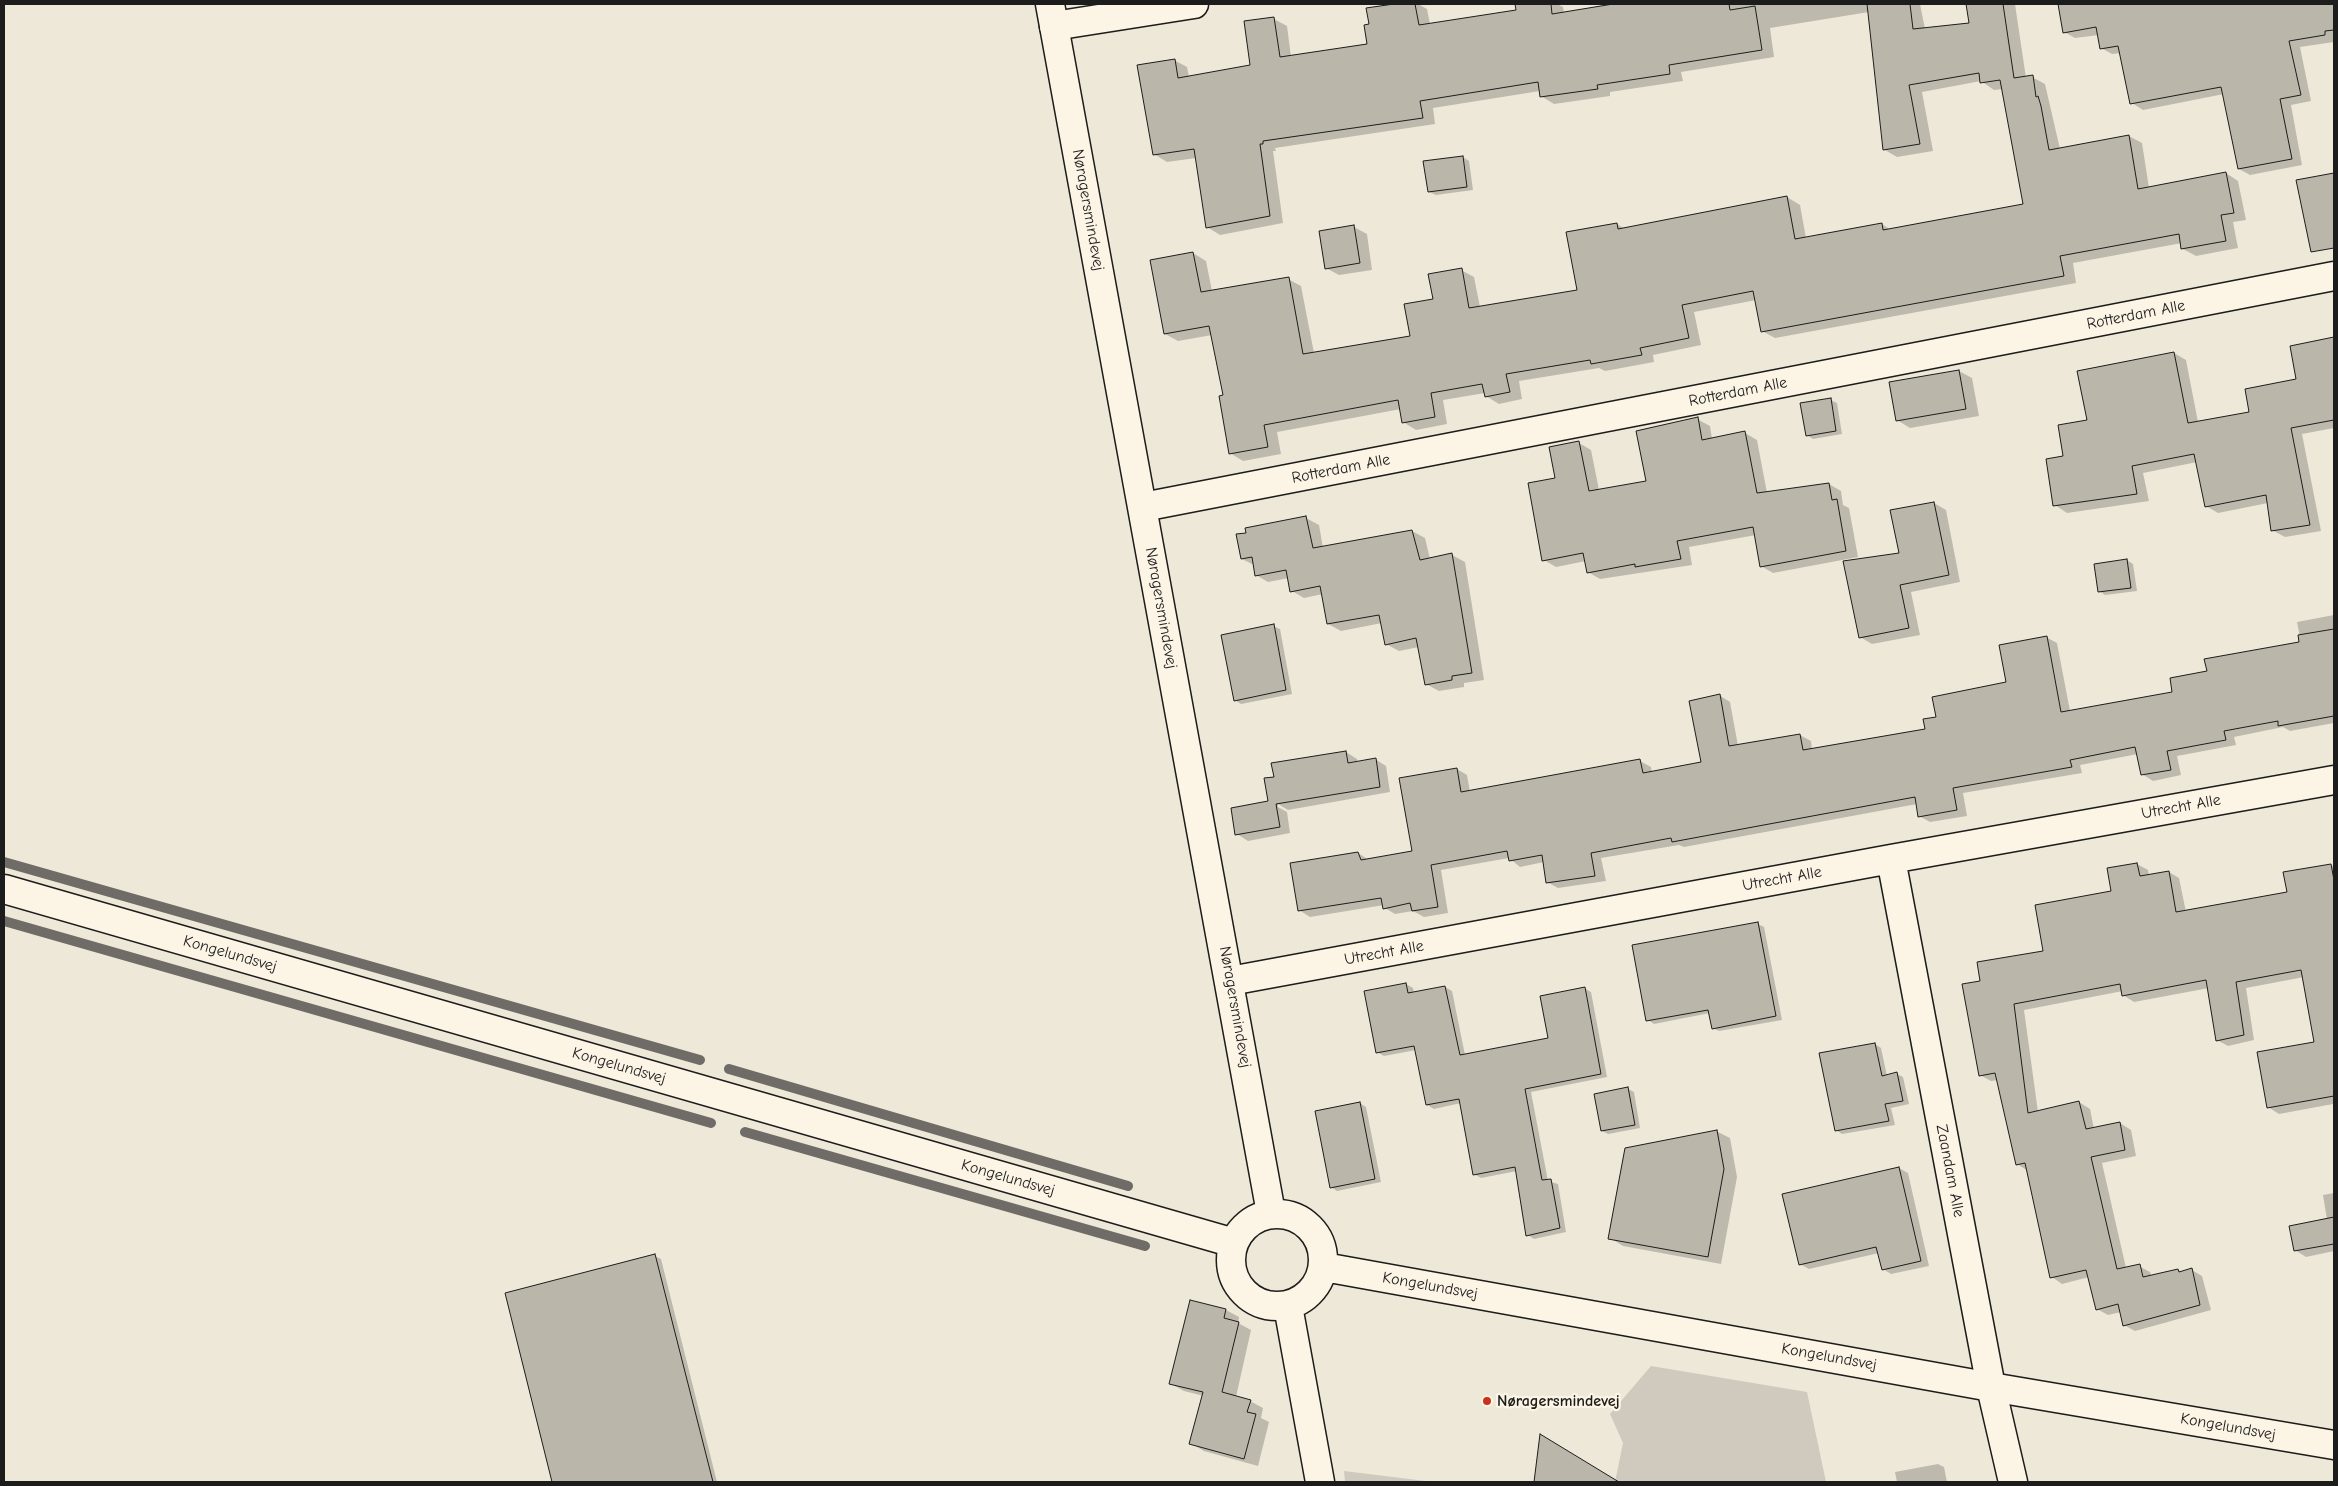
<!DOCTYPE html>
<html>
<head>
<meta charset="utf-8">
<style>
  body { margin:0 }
  #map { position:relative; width:2338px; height:1486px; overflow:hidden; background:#eee8d9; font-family:"Comic Neue",sans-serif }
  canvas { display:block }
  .frame { position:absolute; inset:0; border:5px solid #1c1c1c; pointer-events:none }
</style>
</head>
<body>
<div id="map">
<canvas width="2338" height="1486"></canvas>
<div class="frame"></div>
</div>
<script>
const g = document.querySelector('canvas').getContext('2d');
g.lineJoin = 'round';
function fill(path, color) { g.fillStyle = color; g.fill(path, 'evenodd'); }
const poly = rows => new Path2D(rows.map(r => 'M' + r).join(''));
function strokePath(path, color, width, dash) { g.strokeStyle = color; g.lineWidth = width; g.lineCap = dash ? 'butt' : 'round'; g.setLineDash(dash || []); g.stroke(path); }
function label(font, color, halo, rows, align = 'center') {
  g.font = font + ' "Comic Neue",sans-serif'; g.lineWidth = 4.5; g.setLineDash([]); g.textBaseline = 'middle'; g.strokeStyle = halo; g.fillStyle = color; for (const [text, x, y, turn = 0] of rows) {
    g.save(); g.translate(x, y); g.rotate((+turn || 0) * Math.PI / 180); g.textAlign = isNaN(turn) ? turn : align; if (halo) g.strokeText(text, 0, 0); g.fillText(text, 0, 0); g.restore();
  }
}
fill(poly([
  [1651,1366,1807,1392,1826,1482,1615,1482,1623,1443,1610,1414],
  [1344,1471,1434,1482,1345,1482]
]), '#cfcabd');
fill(poly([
  [1402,4,1418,4,1427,9,1430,24,1517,11,1516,5,1524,4,1557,4,1563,7,1564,13,1606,6,1606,4,1920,4,1925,29,1971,24,1968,4,2015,4,2026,78,2032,77,2045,84,2060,149,2129,136,2142,143,2149,188,2226,173,2238,181,2246,220,2233,222,2238,248,2196,256,2183,249,2182,243,2073,263,2076,283,1775,338,1762,331,1756,300,1694,312,1701,345,1653,355,1654,362,1605,371,1599,368,1519,381,1522,399,1499,404,1486,396,1485,393,1443,400,1447,424,1416,430,1403,422,1401,409,1277,432,1281,454,1243,461,1230,453,1224,396,1212,335,1178,341,1165,334,1193,253,1206,261,1212,291,1288,279,1301,286,1314,353,1411,337,1434,300,1461,270,1474,277,1480,307,1578,291,1617,224,1625,229,1787,197,1800,205,1806,238,1882,224,1891,230,2024,205,2003,89,1994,90,1981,81,1922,92,1933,151,1897,157,1885,150,1869,12,1770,28,1774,57,1681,72,1683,81,1610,92,1610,96,1554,104,1541,96,1540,91,1433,108,1435,124,1275,148,1276,151,1273,151,1283,223,1220,235,1207,227,1196,158,1167,162,1154,154,1174,60,1187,67,1189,77,1251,66,1274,19,1287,26,1291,57,1368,45,1370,25,1367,9],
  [2059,4,2334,4,2334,42,2300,47,2311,101,2291,105,2302,165,2250,175,2239,169,2224,94,2143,110,2132,103,2121,53,2112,54,2101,48,2099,35,2075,38,2064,32],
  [1463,157,1469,161,1473,190,1436,195,1429,192],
  [2334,174,2334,233,2317,236,2298,181],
  [1354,227,1367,234,1372,270,1339,275,1326,268],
  [2334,339,2334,428,2302,434,2321,531,2285,537,2272,530,2268,503,2218,513,2206,506,2197,462,2143,473,2149,501,2067,513,2055,505,2065,457,2088,421,2174,353,2186,360,2198,422,2250,413,2297,380,2291,347],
  [1959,371,1972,378,1979,416,1910,428,1897,420,1890,383],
  [1831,400,1837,403,1842,434,1813,439,1807,435],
  [1697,419,1710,426,1712,439,1745,433,1757,440,1767,493,1829,484,1841,491,1843,505,1849,508,1858,557,1773,573,1761,566,1756,535,1689,547,1692,565,1600,579,1588,572,1586,561,1556,567,1544,560,1557,479,1579,443,1591,450,1599,490,1648,482],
  [1934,503,1946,510,1960,582,1911,592,1920,635,1872,644,1860,637,1900,554],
  [1306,518,1319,525,1323,548,1412,531,1425,538,1430,559,1452,555,1465,562,1484,680,1464,683,1464,687,1439,691,1426,684,1419,647,1399,651,1386,644,1382,623,1341,631,1328,624,1323,594,1304,598,1292,591,1289,578,1268,582,1256,575,1254,565,1242,559],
  [2127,560,2133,564,2137,591,2105,595,2099,591,2095,565],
  [2334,615,2334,723,2290,731,2283,727,2234,737,2236,745,2177,756,2181,775,2153,781,2142,774,2138,754,2080,765,2082,773,1963,793,1967,816,1930,822,1919,816,1917,804,1684,847,1679,845,1601,858,1606,881,1558,888,1547,882,1544,862,1520,867,1509,858,1441,870,1448,913,1424,917,1413,911,1395,914,1385,908,1384,905,1310,917,1299,910,1358,853,1369,860,1414,852,1457,769,1467,775,1470,792,1640,761,1651,767,1652,773,1703,763,1719,695,1730,702,1738,746,1800,735,1811,741,1812,750,1926,730,1937,718,2007,683,2046,637,2057,643,2070,711,2174,693,2208,672,2301,643,2297,622],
  [1273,626,1280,629,1292,694,1241,704,1235,700],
  [1346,752,1357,759,1358,763,1375,759,1386,766,1390,792,1288,810,1278,804,1278,807,1287,812,1290,833,1248,841,1237,834,1269,802],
  [2137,864,2148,870,2149,876,2169,872,2179,878,2186,912,2288,893,2331,865,2334,867,2334,1113,2333,1104,2279,1114,2268,1107,2316,1043,2304,977,2246,988,2254,1040,2228,1046,2217,1040,2209,988,2134,1002,2123,995,2123,991,2024,1010,2038,1112,2079,1102,2090,1109,2094,1129,2120,1123,2131,1130,2136,1156,2102,1163,2126,1268,2139,1266,2150,1272,2152,1277,2178,1270,2182,1272,2192,1270,2202,1276,2211,1310,2135,1331,2124,1325,2121,1312,2108,1315,2097,1309,2089,1277,2062,1284,2052,1277,2028,1171,2017,1164,1998,1080,1991,1081,1980,1075,1981,982,2045,952,2113,892,2108,869],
  [1758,924,1764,927,1782,1020,1719,1031,1713,1028,1710,1013,1654,1024,1648,1020],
  [1406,984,1413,988,1414,993,1445,987,1452,991,1465,1055,1550,1039,1584,988,1591,992,1607,1077,1531,1092,1548,1181,1558,1184,1566,1232,1534,1239,1528,1235,1517,1171,1481,1178,1474,1174,1461,1103,1434,1109,1427,1105,1416,1050,1384,1056,1377,1052],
  [1875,1044,1881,1048,1887,1076,1897,1074,1903,1077,1909,1104,1891,1108,1895,1125,1842,1134,1836,1130],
  [1628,1089,1634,1092,1640,1128,1608,1134,1602,1131],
  [1360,1103,1366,1107,1381,1182,1337,1191,1331,1187],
  [1716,1131,1730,1138,1737,1177,1721,1264,1623,1246,1610,1238],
  [1899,1168,1908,1173,1929,1266,1891,1274,1883,1269,1879,1253,1809,1269,1800,1264],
  [2334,1193,2334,1251,2306,1257,2295,1250,2327,1220,2323,1195],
  [655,1256,661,1259,717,1482,554,1482,506,1293],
  [1191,1301,1226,1310,1239,1317,1238,1323,1251,1330,1236,1397,1250,1401,1263,1408,1261,1418,1269,1422,1258,1466,1204,1451,1190,1443,1204,1396,1184,1391,1171,1384],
  [1541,1436,1609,1477,1609,1482,1536,1482],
  [1938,1464,1944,1467,1947,1482,1897,1482,1895,1472]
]), '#0003');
strokePath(poly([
  [4,862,700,1060],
  [4,921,711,1123],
  [729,1069,1128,1186],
  [745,1132,1145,1246]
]), '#6f6c67', 10);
const building = poly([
  [1394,4,1415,4,1419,25,1516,10,1515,4,1551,4,1552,14,1613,4,1729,4,1730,10,1755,6,1762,50,1669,65,1670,74,1597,85,1598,89,1540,97,1538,82,1420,101,1423,118,1263,141,1263,144,1260,144,1270,216,1206,228,1194,149,1153,155,1137,65,1175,59,1178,78,1250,65,1244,21,1274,17,1280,57,1367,44,1364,25,1369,24,1366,8,1394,4],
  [1867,4,1910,4,1913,29,1969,23,1966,4,2003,4,2014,78,2033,75,2036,97,2038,96,2041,106,2049,150,2129,135,2138,189,2226,172,2234,213,2221,215,2226,241,2181,249,2179,234,2060,256,2064,276,1761,332,1753,291,1682,305,1689,338,1640,348,1642,355,1591,364,1590,360,1506,374,1510,392,1485,397,1482,384,1431,393,1435,417,1402,423,1398,400,1264,425,1268,447,1229,454,1219,396,1223,395,1209,326,1164,334,1150,260,1193,252,1201,292,1289,277,1303,354,1410,336,1404,304,1433,299,1428,274,1462,268,1469,308,1577,290,1566,232,1617,223,1618,229,1787,196,1795,239,1882,223,1883,230,2023,204,2000,80,1980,83,1979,73,1909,85,1920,144,1883,150,1867,4],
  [2058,4,2334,4,2334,30,2325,31,2325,35,2289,41,2301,95,2280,99,2292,159,2238,169,2221,87,2130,104,2118,46,2100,49,2096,27,2063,33,2058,4],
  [1463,156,1467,187,1428,192,1423,161,1463,156],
  [2334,173,2334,248,2311,252,2296,180,2334,173],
  [1354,225,1360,263,1325,269,1319,231,1354,225],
  [2334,337,2334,420,2291,428,2310,525,2271,531,2266,495,2205,507,2194,454,2132,466,2137,494,2053,506,2046,459,2063,456,2058,425,2087,420,2077,371,2174,352,2188,423,2249,412,2245,389,2296,379,2290,346,2334,337],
  [1959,370,1966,409,1896,421,1889,382,1959,370],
  [1831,398,1836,431,1806,436,1800,403,1831,398],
  [1698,417,1702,440,1745,431,1757,493,1829,483,1832,500,1837,499,1846,551,1760,567,1753,527,1677,541,1681,559,1635,567,1635,564,1587,573,1583,553,1542,561,1528,483,1555,478,1549,447,1579,441,1589,491,1646,481,1636,431,1698,417],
  [1934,502,1949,575,1900,585,1909,628,1859,638,1843,561,1899,553,1890,510,1934,502],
  [1306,516,1313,548,1412,530,1420,560,1452,553,1472,673,1452,676,1452,680,1425,685,1416,638,1385,645,1379,615,1327,624,1320,586,1290,592,1286,570,1255,576,1252,557,1241,559,1236,534,1246,533,1245,528,1306,516],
  [2127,559,2131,588,2098,592,2094,564,2127,559],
  [1274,624,1286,690,1234,701,1221,635,1274,624],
  [2334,629,2334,716,2278,726,2278,721,2224,731,2226,740,2167,751,2171,770,2141,775,2135,747,2070,760,2072,767,1953,788,1957,810,1918,817,1915,797,1672,842,1671,838,1591,853,1595,876,1546,883,1542,855,1509,861,1507,851,1431,865,1438,907,1412,911,1410,903,1383,909,1381,898,1298,911,1290,863,1358,852,1361,860,1412,851,1399,778,1457,768,1461,792,1640,759,1643,773,1701,762,1689,701,1720,694,1729,746,1800,734,1803,750,1925,729,1923,719,1936,717,1932,697,2006,682,1999,645,2047,636,2061,712,2172,692,2170,678,2207,671,2204,659,2299,642,2298,635,2334,629],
  [1346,751,1348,763,1376,758,1380,787,1276,804,1280,827,1235,835,1231,808,1268,801,1264,778,1274,777,1271,763,1346,751],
  [2137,863,2140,876,2169,871,2176,912,2287,892,2283,872,2331,864,2334,880,2334,1096,2267,1108,2257,1052,2314,1042,2301,970,2236,982,2244,1035,2216,1041,2206,980,2122,996,2120,984,2014,1004,2028,1113,2079,1101,2086,1129,2120,1122,2125,1150,2091,1157,2117,1269,2140,1264,2143,1277,2178,1269,2179,1272,2192,1268,2200,1305,2123,1326,2118,1304,2096,1310,2086,1270,2050,1278,2025,1163,2016,1165,1995,1073,1979,1076,1962,984,1980,981,1977,962,2043,951,2035,905,2111,891,2107,868,2137,863],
  [1758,922,1776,1016,1712,1029,1708,1010,1646,1021,1632,945,1758,922],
  [1406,983,1408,993,1445,986,1460,1055,1548,1038,1540,996,1585,987,1601,1074,1525,1089,1542,1180,1551,1179,1560,1228,1526,1236,1515,1167,1473,1175,1459,1099,1426,1105,1414,1046,1376,1053,1364,991,1406,983],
  [1875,1043,1882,1076,1897,1072,1903,1101,1885,1104,1889,1121,1835,1131,1819,1053,1875,1043],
  [1628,1087,1635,1125,1601,1131,1594,1094,1628,1087],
  [1360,1102,1375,1179,1330,1188,1315,1111,1360,1102],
  [1717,1130,1724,1169,1708,1257,1608,1239,1625,1148,1717,1130],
  [1899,1167,1921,1261,1882,1270,1876,1247,1799,1265,1782,1194,1899,1167],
  [2334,1217,2334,1244,2294,1251,2289,1226,2334,1217],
  [655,1254,713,1482,552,1482,505,1293,655,1254],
  [1190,1300,1226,1309,1224,1318,1239,1322,1222,1392,1251,1400,1247,1412,1256,1414,1244,1459,1189,1444,1203,1392,1169,1384,1190,1300],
  [1540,1434,1619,1482,1534,1482,1540,1434]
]);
fill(building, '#bab6aa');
strokePath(building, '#1c1c1c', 1);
const minor = poly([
  [1054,26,1194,4],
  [1143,507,2334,276],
  [1891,859,1991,1387,2013,1482],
  [1230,981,1891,859,2334,780]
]);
const tertiary = poly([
  [1050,4,1271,1213],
  [4,889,1234,1243],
  '1231 1260a46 46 0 1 1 92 0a46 46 0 1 1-92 0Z',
  [1324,1267,1991,1387,2334,1445],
  [1288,1306,1320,1482]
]);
strokePath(minor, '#1c1c1c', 31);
strokePath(tertiary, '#1c1c1c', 31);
strokePath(minor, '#fcf5e5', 28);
strokePath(tertiary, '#fcf5e5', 28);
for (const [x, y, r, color] of [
  [1487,1401,5,"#c8321e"]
]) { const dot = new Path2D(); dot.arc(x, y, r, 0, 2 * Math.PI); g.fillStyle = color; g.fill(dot); strokePath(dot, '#fcf5e5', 2); }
label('16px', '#1c1c1c', '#fcf5e5', [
  ["Nøragersmindevej",1088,210,80],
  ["Rotterdam Alle",2136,315,-11],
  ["Rotterdam Alle",1738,392,-11],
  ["Rotterdam Alle",1341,469,-11],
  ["Nøragersmindevej",1161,608,80],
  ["Utrecht Alle",2181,807,-10],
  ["Utrecht Alle",1782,879,-10],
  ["Utrecht Alle",1384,953,-10],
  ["Kongelundsvej",230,954,16],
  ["Nøragersmindevej",1235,1007,80],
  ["Kongelundsvej",619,1066,16],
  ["Zaandam Alle",1950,1171,79],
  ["Kongelundsvej",1008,1178,16],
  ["Kongelundsvej",1430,1286,10],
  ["Kongelundsvej",1829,1357,10],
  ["Kongelundsvej",2228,1427,10]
]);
label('bold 16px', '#1c1c1c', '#fcf5e5', [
  ["Nøragersmindevej",1497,1401]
], 'left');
</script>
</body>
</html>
